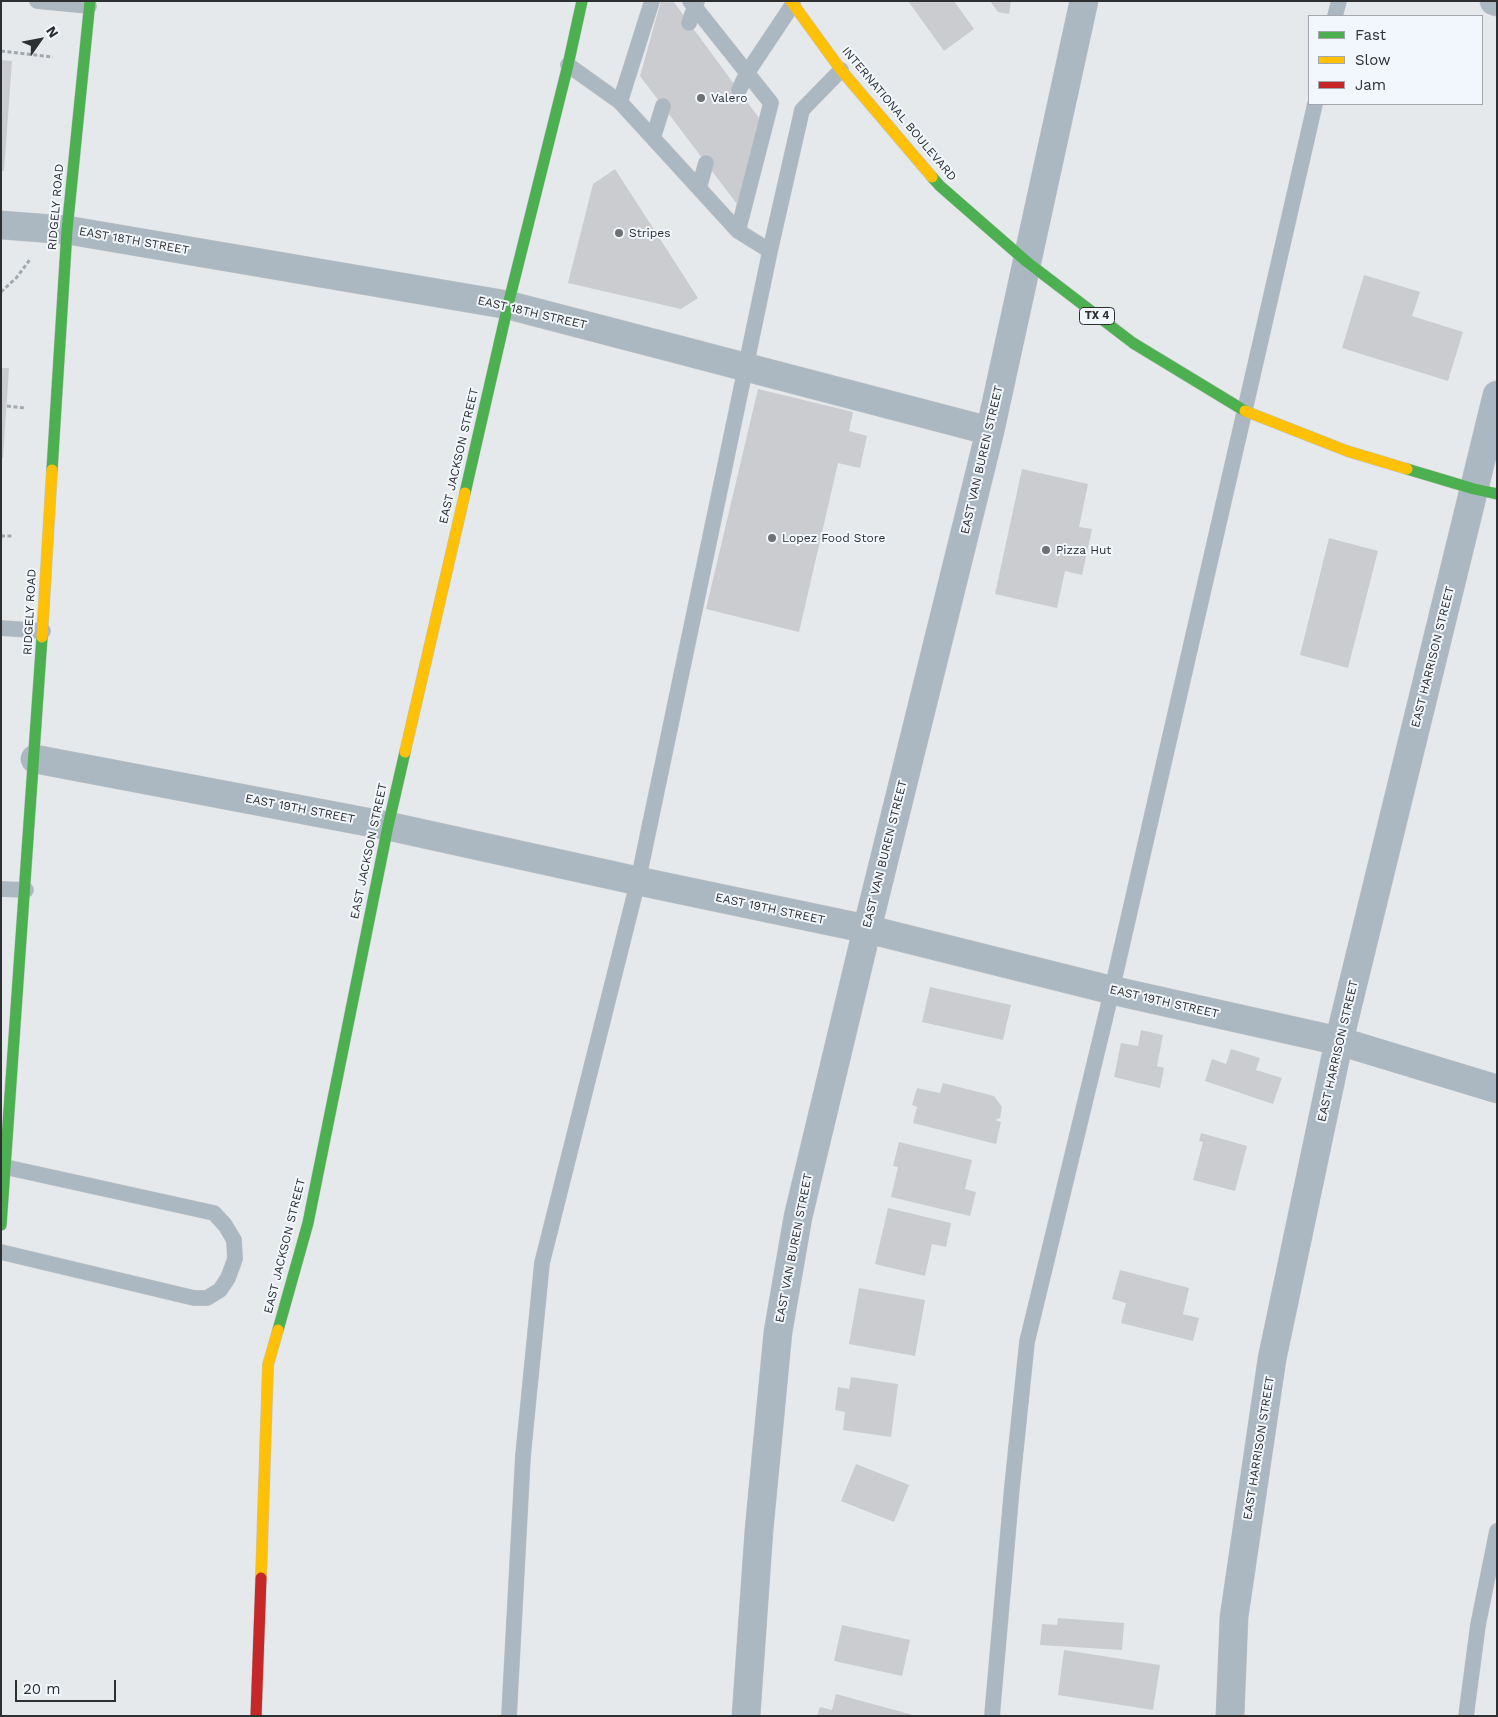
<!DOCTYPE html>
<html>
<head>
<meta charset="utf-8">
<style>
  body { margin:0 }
  #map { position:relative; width:1498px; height:1717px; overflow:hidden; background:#e6e9ec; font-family:"Work Sans",sans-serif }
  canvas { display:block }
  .frame { position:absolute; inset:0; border:2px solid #2d2f31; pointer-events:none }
  .legend { position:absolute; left:1308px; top:15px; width:175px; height:90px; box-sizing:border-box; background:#f1f7fc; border:1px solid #a3a7ab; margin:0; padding:6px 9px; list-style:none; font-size:15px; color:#2d2f31 }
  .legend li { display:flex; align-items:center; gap:10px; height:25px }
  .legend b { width:25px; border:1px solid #a3a7ab }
  .north { position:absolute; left:15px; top:15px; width:50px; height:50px; -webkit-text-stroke:4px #f1f7fc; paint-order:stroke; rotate:57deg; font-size:14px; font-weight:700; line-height:20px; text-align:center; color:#2d2f31 }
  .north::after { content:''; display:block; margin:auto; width:18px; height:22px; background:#2d2f31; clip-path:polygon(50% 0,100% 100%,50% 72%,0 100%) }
  .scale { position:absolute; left:15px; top:1680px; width:101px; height:22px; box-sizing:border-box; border:2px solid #2d2f31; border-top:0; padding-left:6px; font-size:15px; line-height:18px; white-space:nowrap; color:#2d2f31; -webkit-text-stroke:4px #f1f7fc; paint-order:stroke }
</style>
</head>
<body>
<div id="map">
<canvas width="1498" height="1717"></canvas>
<div class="frame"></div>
<ul class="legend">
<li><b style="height:6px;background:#4caf50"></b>Fast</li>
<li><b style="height:6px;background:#ffc107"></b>Slow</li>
<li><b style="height:6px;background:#c62828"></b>Jam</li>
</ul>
<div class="north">N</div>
<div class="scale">20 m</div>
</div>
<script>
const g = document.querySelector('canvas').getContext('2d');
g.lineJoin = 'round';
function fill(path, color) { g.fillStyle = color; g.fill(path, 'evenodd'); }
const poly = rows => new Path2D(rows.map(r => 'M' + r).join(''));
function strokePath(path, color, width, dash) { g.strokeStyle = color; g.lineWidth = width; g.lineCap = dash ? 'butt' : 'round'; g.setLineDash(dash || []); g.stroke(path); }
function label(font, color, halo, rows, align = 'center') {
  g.font = font + ' "Work Sans",sans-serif'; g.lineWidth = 4; g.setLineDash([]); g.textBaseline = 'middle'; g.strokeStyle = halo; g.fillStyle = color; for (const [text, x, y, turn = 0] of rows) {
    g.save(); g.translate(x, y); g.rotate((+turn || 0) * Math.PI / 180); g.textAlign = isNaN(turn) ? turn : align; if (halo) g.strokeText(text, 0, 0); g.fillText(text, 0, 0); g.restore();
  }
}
fill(poly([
  [661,1,673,1,759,118,737,204,640,76],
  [908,1,954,1,974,29,944,51],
  [990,1,1011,1,1009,14,998,12],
  [1,60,12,61,4,171,1,171],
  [615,169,698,298,681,309,568,283,593,184],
  [1364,275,1420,292,1412,316,1463,332,1448,381,1342,348],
  [1,368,9,368,3,458,1,458],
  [758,389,853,412,849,431,867,436,860,468,838,463,799,632,706,609],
  [1022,469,1088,484,1079,527,1092,529,1082,575,1065,571,1057,608,995,594],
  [1329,538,1378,551,1348,668,1300,655],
  [930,987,1011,1005,1003,1040,922,1022],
  [1141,1030,1163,1035,1157,1066,1164,1068,1160,1088,1114,1077,1121,1043,1138,1046],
  [1231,1049,1260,1058,1256,1070,1282,1078,1273,1104,1205,1081,1212,1059,1226,1064],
  [943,1083,994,1096,1002,1107,1000,1118,995,1120,1001,1122,996,1144,913,1123,917,1107,912,1105,917,1088,940,1093],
  [1201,1133,1247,1146,1235,1191,1193,1180,1203,1142,1199,1141],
  [899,1142,972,1160,965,1189,976,1192,970,1216,891,1197,898,1167,893,1166],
  [888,1208,951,1223,946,1247,932,1244,925,1276,875,1264],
  [1120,1270,1189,1288,1183,1314,1199,1318,1193,1341,1121,1323,1126,1303,1112,1299],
  [859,1288,925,1300,915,1356,849,1344],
  [851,1377,898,1384,891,1437,843,1430,845,1412,835,1410,838,1387,849,1389],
  [856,1464,909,1485,894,1522,841,1501],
  [1058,1618,1124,1623,1122,1650,1040,1645,1042,1624,1057,1625],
  [842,1625,910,1640,902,1676,834,1661],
  [1064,1650,1160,1665,1153,1710,1058,1695],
  [836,1694,913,1715,912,1716,817,1716,820,1707,832,1710]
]), '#cacccf');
const lane = poly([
  [37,1,89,6],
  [690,1,771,103,738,231],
  [1335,16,1339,1],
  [689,23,697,1],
  [568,65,620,102,738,231,770,251],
  [739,90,747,73,793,4],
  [620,102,652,1],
  [653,138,663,106],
  [699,188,706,163],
  [1,628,43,631],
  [1,889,26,890],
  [1,1166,214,1213,225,1225,234,1240,235,1259,228,1278,220,1290,207,1298,194,1298,1,1252],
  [509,1716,523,1456,542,1263,638,881,770,251,800,119,802,110,841,70],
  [992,1716,1012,1487,1027,1342,1107,1011,1315,104],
  [1466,1716,1478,1625,1497,1531]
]);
const street = poly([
  [1494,1,1497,2],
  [1,225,67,230,508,305,990,431],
  [35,759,388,826,638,881,867,929,1111,990,1339,1041,1497,1089],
  [746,1716,759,1530,778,1332,798,1217,867,929,990,431,1084,1],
  [1230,1716,1234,1617,1272,1359,1339,1041,1497,395]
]);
const fast = poly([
  [932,177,940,186,1027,262,1133,343,1245,411],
  [1407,469,1474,489,1497,494],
  [52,470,67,230,90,1],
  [465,493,508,305,568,65,582,1],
  [1,1225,42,637],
  [278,1330,308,1223,388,826,405,752]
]);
const slow = poly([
  [791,1,841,70,932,177],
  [1245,411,1347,451,1407,469],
  [42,637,52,470],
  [405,752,465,493],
  [261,1578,268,1365,278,1330]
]);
const jam = poly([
  [256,1716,261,1578]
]);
strokePath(lane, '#c2c4c6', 16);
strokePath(street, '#c2c4c6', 29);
strokePath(fast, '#c2c4c6', 12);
strokePath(slow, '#c2c4c6', 12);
strokePath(jam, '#c2c4c6', 12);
strokePath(poly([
  [1,51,53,57],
  [1,292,17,277,31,258],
  [7,406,25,408],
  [1,536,14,536]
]), '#a1a9af', 3, [4, 2.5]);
strokePath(lane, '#abb8c1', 15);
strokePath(street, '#abb8c1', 28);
strokePath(fast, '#4caf50', 11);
strokePath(slow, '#ffc107', 11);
strokePath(jam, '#c62828', 11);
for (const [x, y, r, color] of [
  [701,98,5,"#6e7072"],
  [619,233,5,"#6e7072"],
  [772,538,5,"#6e7072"],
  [1046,550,5,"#6e7072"]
]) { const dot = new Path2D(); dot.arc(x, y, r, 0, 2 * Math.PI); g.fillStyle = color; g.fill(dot); strokePath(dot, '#f1f7fc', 2); }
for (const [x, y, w] of [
  [1097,316,35]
]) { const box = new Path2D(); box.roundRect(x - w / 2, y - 8.5, w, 17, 4); g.fillStyle = '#f1f7fc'; g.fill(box); strokePath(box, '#2d2f31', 1); }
label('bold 11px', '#2d2f31', null, [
  ["TX 4",1097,316]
]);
label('12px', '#2d2f31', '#f1f7fc', [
  ["Valero",711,98],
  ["Stripes",629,233],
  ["Lopez Food Store",782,538],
  ["Pizza Hut",1056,550]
], 'left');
label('12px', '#2d2f31', '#f1f7fc', [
  ["INTERNATIONAL BOULEVARD",899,114,50],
  ["RIDGELY ROAD",56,207,-85],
  ["EAST 18TH STREET",134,241,10],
  ["EAST 18TH STREET",532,313,13],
  ["EAST JACKSON STREET",459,456,-77],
  ["EAST VAN BUREN STREET",982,460,-77],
  ["RIDGELY ROAD",30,612,-87],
  ["EAST HARRISON STREET",1433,657,-76],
  ["EAST 19TH STREET",300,809,11],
  ["EAST JACKSON STREET",369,851,-78],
  ["EAST VAN BUREN STREET",885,854,-76],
  ["EAST 19TH STREET",770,909,12],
  ["EAST 19TH STREET",1164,1002,13],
  ["EAST HARRISON STREET",1338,1051,-77],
  ["EAST JACKSON STREET",285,1246,-76],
  ["EAST VAN BUREN STREET",794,1248,-79],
  ["EAST HARRISON STREET",1259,1448,-81]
]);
</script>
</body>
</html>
